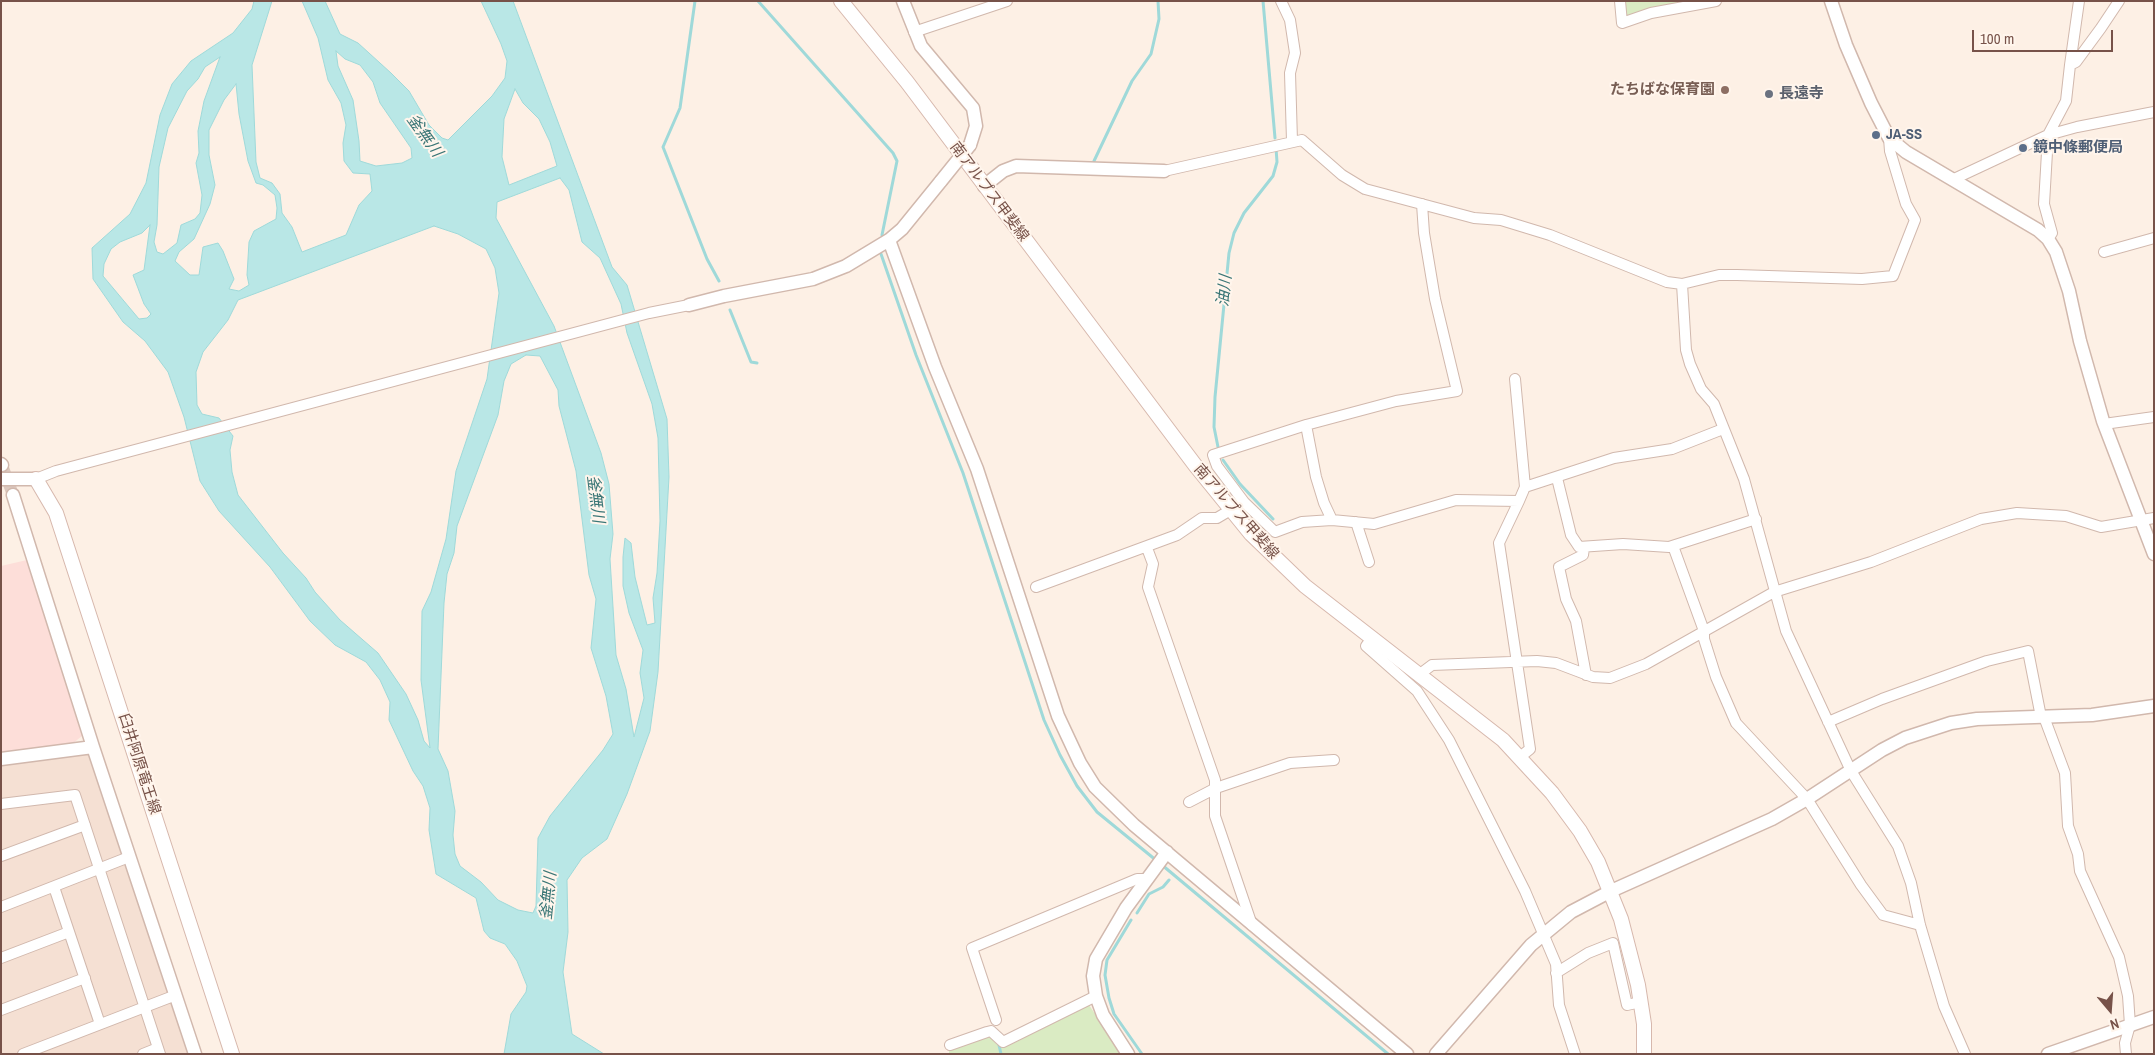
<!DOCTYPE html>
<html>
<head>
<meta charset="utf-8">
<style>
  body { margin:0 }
  #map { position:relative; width:2155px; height:1055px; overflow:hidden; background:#fdf0e5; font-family:"Archivo Narrow",sans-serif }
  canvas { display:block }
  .frame { position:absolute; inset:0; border:2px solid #775249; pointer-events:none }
  .north { position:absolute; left:2085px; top:985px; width:50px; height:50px; -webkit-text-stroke:4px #fff5ec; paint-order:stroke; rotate:162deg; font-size:14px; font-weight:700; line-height:20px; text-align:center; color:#775249 }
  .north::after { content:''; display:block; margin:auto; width:18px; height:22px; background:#775249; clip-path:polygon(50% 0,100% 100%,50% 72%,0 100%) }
  .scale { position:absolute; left:1972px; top:30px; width:141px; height:22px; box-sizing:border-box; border:2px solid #775249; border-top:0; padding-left:6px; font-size:15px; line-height:18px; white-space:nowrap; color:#775249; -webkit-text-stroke:4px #fff5ec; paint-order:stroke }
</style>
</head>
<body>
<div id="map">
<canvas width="2155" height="1055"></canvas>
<div class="frame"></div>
<div class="north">N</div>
<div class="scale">100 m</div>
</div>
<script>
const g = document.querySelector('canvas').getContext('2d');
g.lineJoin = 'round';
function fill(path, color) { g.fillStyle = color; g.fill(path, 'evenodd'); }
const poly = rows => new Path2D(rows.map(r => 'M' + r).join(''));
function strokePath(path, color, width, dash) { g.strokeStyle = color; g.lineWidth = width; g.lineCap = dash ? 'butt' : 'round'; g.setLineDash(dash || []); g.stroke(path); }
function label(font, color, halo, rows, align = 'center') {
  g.font = font + ' "Archivo Narrow","Noto Sans JP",sans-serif'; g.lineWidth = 4; g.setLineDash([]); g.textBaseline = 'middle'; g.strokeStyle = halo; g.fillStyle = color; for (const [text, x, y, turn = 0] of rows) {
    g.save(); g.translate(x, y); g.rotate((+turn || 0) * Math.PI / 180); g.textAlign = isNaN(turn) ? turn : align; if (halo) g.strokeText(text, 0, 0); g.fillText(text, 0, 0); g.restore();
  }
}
fill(poly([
  [93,747,192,1054,1,1054,1,760]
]), '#f5e0d3');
fill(poly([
  [27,560,82,736,72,744,1,753,1,566]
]), '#fdded9');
fill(poly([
  [1620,1,1716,1,1621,17],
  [1089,1005,1122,1054,949,1054,949,1051,989,1035,996,1043]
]), '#daebc3');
const water = poly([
  [254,1,272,1,252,65,256,162,260,178,272,183,280,194,282,213,292,227,302,252,346,235,359,205,372,191,370,174,353,173,344,161,343,143,346,125,341,103,328,80,318,38,302,1,325,1,340,34,358,43,391,73,409,91,429,125,442,138,448,140,492,96,505,78,507,61,501,44,481,1,513,1,612,267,627,285,667,419,669,477,658,672,650,731,627,794,607,839,582,858,567,880,568,932,563,972,572,1034,604,1054,504,1054,511,1014,526,992,527,986,517,961,505,944,490,938,484,931,476,898,436,874,429,830,430,808,423,786,413,771,389,720,390,702,380,680,366,662,335,645,310,621,270,567,219,511,200,481,184,417,168,372,145,341,123,322,93,279,92,248,130,214,146,183,160,115,172,84,191,61,233,33,252,9,254,1],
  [336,51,345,59,360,65,373,82,380,103,411,148,412,158,402,163,376,166,360,161,359,141,353,100,338,66,336,51],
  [220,57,204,101,198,131,199,153,196,163,202,195,200,213,195,219,181,225,177,243,163,254,157,252,154,242,157,225,159,167,168,128,187,91,198,79,205,67,220,57],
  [236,84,239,114,248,161,256,183,263,185,275,195,277,208,276,219,254,231,249,242,247,275,249,285,239,291,229,289,234,279,223,251,218,243,203,247,199,275,190,275,175,261,179,252,194,239,210,204,215,185,209,155,209,130,224,100,236,84],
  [515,89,523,103,539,119,550,142,557,166,509,185,502,157,504,119,515,89],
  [560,178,569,190,582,242,600,258,621,304,627,333,652,404,658,438,660,521,657,573,653,598,655,623,647,625,635,577,631,543,625,538,623,557,623,586,629,613,643,650,640,673,644,698,634,737,626,689,616,655,610,559,613,534,609,484,601,453,554,326,496,218,497,202,560,178],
  [150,225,144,270,133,275,144,304,151,314,147,318,139,319,103,276,104,264,111,249,120,242,142,233,150,225],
  [434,226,458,234,486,249,495,268,499,293,487,379,456,471,446,539,431,592,422,611,421,680,430,748,424,741,418,720,406,694,378,653,340,620,315,592,306,578,283,553,238,495,232,472,230,450,233,436,219,418,202,414,197,405,196,372,203,352,228,320,238,300,434,226],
  [526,355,540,356,558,390,559,406,576,471,589,575,596,599,591,648,606,696,613,734,603,750,550,816,538,838,536,906,533,913,518,910,498,900,481,882,460,866,455,854,453,835,455,811,448,771,438,749,444,603,447,574,454,553,457,526,498,415,504,381,511,364,526,355]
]);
fill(water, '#b9e7e6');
strokePath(water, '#9fd9d9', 1);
strokePath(poly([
  [695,1,680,108,663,147,707,259,719,281],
  [758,1,893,153,897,161,882,235],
  [1263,1,1275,138],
  [1094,161,1132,81,1151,54,1159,19,1158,1],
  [881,254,916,355,963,473,1044,720,1060,755,1077,786,1097,812,1157,861],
  [730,310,751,362,757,363],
  [1218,447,1214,427,1215,397,1229,253,1234,233,1244,213,1273,176,1277,162,1276,148],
  [1223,460,1240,484,1273,519],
  [1162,865,1388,1054],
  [1137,913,1149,894,1163,887,1169,880],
  [1131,920,1107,960,1105,975,1109,998,1114,1014,1142,1054],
  [999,1045,1001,1054]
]), '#9fd9d9', 3);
strokePath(poly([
  [2,465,13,495]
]), '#dcc8be', 12, [12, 6]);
const minor = poly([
  [1281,1,1290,20,1295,53,1290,73,1292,141],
  [1620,1,1622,23,1651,13,1716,1],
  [914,32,1007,1],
  [2070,65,2079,1],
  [1164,171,1302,140,1342,175,1365,189,1474,218,1501,220,1550,235,1667,282,1682,284,1719,275,1737,275,1862,279,1893,276,1915,220,1906,204,1890,151,1889,138],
  [1954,179,2048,135,2077,127,2154,112],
  [2048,239,2052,233,2044,204,2048,135,2066,101,2070,65,2076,62,2101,28,2119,1],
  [2104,252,2154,238],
  [1682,284,1686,350,1690,364,1701,389,1714,404,1744,479,1786,631,1851,771,1898,846,1911,883,1920,925,1944,1006,1965,1054],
  [2104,424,2154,417],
  [1306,425,1316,477,1324,503,1332,520],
  [1557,478,1571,535,1579,547,1623,544,1669,547,1756,519],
  [36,479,56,471,649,313,689,305],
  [1525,487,1614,458,1672,449,1723,429],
  [1519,501,1499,543,1530,749,1520,757],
  [1244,502,1217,466,1213,455,1306,425,1396,401,1457,391,1435,299,1424,233,1422,204],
  [1356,522,1369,562],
  [1673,546,1704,631,1704,639,1716,677,1736,723,1807,799,1861,885,1883,915,1920,925],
  [1147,548,1153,564,1148,587,1215,780,1215,816,1252,925],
  [1584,548,1583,555,1559,567,1566,599,1576,621,1586,675],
  [1036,587,1177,535,1202,518,1217,518,1244,502,1275,532,1302,522,1332,520,1374,524,1456,500,1519,501,1525,487,1515,379],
  [1373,637,1366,646,1417,691,1449,740,1525,891,1556,964,1559,1005,1575,1054],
  [1420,674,1432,665,1537,661,1556,663,1593,677,1610,678,1646,664,1774,592,1871,562,1981,519,2017,513,2066,516,2101,527,2154,518],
  [2044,717,2065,773,2068,826,2078,854,2080,871,2119,957,2128,996,2130,1025,2125,1043,2126,1054],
  [1828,722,1882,699,1987,661,2028,651,2041,717],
  [1189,802,1216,788,1290,763,1334,760],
  [1,804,75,795,160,1054],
  [1,856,85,825],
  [54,887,100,1024],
  [1,907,129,857],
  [1,958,69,932],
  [1556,973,1588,953,1613,943,1627,1005,1641,1002],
  [1,1010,85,978],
  [996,1020,972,948,1137,879,1147,879],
  [950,1045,987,1032,991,1031,1003,1042,1096,996],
  [23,1054,176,995],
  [143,1054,158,1048]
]);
const tertiary = poly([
  [903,1,921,46,973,108,976,126,970,145],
  [1831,1,1846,45,1871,103,1889,138,1906,152,2038,230,2048,239,2056,252,2069,291,2080,341,2103,421,2154,554],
  [984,186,1003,171,1016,166,1164,171],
  [889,240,935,367,977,469,1058,716,1080,763,1095,787,1134,825,1407,1054],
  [689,305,724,296,813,279,846,266,889,240,902,229,941,181],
  [1,464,2,465],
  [1,479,36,479],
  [13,495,93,747,195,1054],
  [1,759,93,747],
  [1128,1054,1103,1015,1096,996,1093,976,1096,959,1126,908,1167,852],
  [1436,1054,1531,945,1571,912,1611,891,1772,819,1807,799,1882,750,1905,738,1951,723,1977,719,2092,715,2154,706],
  [2048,1054,2154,1017]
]);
const secondary = poly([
  [841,1,907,82,1195,465,1251,534,1305,586,1503,740,1552,793,1580,831,1598,862,1621,919,1638,985,1644,1024,1644,1054],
  [36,479,56,513,232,1054]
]);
strokePath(minor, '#d1b8ad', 12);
strokePath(tertiary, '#d1b8ad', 15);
strokePath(secondary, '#d7b8ad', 16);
strokePath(minor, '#fff', 10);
strokePath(tertiary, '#fff', 12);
strokePath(secondary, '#fff', 14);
const tertiaryBridge = poly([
  [941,181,970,145]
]);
strokePath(tertiaryBridge, '#d1b8ad', 15, []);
strokePath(tertiaryBridge, '#fff', 12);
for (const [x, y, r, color] of [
  [1725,90,5,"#8d6e63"],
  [1769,94,5,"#6b7280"],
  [1876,135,5,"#5c6f8a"],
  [2023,148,5,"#5c6f8a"]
]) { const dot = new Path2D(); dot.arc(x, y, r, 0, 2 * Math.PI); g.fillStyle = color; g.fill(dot); strokePath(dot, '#fff5ec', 2); }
label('bold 15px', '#785e54', '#fff5ec', [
  ["たちばな保育園",1715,90]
], 'right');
label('bold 15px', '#5b616d', '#fff5ec', [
  ["長遠寺",1779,94]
], 'left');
label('bold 15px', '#4e5e75', '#fff5ec', [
  ["JA-SS",1886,135],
  ["鏡中條郵便局",2033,148]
], 'left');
label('15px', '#775249', '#fff5ec', [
  ["南アルプス甲斐線",989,192,53],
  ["南アルプス甲斐線",1236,512,49],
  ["臼井阿原竜王線",139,764,72]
]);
label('italic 16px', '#3a7676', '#fff5ec', [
  ["釜無川",424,136,54],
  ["油川",1225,291,-84],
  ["釜無川",595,499,83],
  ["釜無川",549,896,-84]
]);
</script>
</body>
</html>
